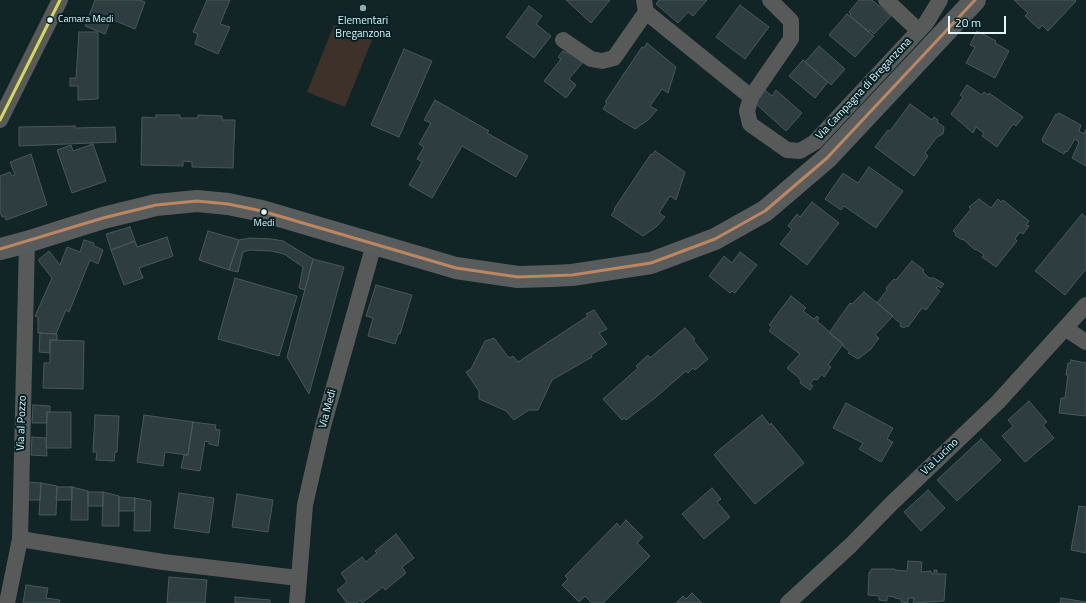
<!DOCTYPE html>
<html>
<head>
<meta charset="utf-8">
<style>
  body { margin:0 }
  #map { position:relative; width:1086px; height:603px; overflow:hidden; background:#112426; font-family:"Titillium Web",sans-serif }
  canvas { display:block }
  .scale { position:absolute; left:948px; top:16px; width:58px; height:18px; box-sizing:border-box; border:2px solid #e2f4f7; border-top:0; padding-left:5px; font-size:12px; line-height:14px; white-space:nowrap; color:#e2f4f7; -webkit-text-stroke:3px #002125; paint-order:stroke }
</style>
</head>
<body>
<div id="map">
<canvas width="1086" height="603"></canvas>
<div class="scale">20 m</div>
</div>
<script>
const g = document.querySelector('canvas').getContext('2d');
g.lineJoin = 'round';
function fill(path, color) { g.fillStyle = color; g.fill(path, 'evenodd'); }
const poly = rows => new Path2D(rows.map(r => 'M' + r).join(''));
function strokePath(path, color, width, dash) { g.strokeStyle = color; g.lineWidth = width; g.lineCap = dash ? 'butt' : 'round'; g.setLineDash(dash || []); g.stroke(path); }
function label(font, color, halo, rows, align = 'center') {
  g.font = font + ' "Titillium Web",sans-serif'; g.lineWidth = 4; g.setLineDash([]); g.textBaseline = 'middle'; g.strokeStyle = halo; g.fillStyle = color; for (const [text, x, y, turn = 0] of rows) {
    g.save(); g.translate(x, y); g.rotate((+turn || 0) * Math.PI / 180); g.textAlign = isNaN(turn) ? turn : align; if (halo) g.strokeText(text, 0, 0); g.fillText(text, 0, 0); g.restore();
  }
}
fill(poly([
  [334,25,372,40,345,107,307,92]
]), '#3e3129');
const building = poly([
  [95,0,140,0,145,2,135,29,111,19,105,34,85,26,95,0],
  [207,0,230,0,220,24,230,27,218,54,195,44,198,34,193,32,207,0],
  [566,0,610,0,591,23,566,0],
  [659,0,707,0,693,16,688,12,678,23,656,4,659,0],
  [859,0,872,0,891,16,874,34,870,30,869,32,850,16,851,14,849,12,859,0],
  [1014,0,1075,0,1076,1,1048,31,1042,25,1039,29,1025,16,1028,13,1014,0],
  [740,5,769,27,745,59,716,37,740,5],
  [529,6,542,16,536,24,551,36,534,58,506,37,529,6],
  [847,14,874,36,855,57,829,35,847,14],
  [977,31,996,41,995,43,1009,51,995,78,966,63,975,47,970,45,977,31],
  [79,32,98,32,98,99,78,100,78,86,70,86,70,78,76,78,79,32],
  [647,43,676,67,668,93,662,89,650,106,657,110,648,120,635,129,603,109,607,103,605,102,642,47,644,48,647,43],
  [819,46,845,69,831,85,805,62,819,46],
  [404,49,432,61,399,137,371,125,404,49],
  [568,50,583,62,569,79,576,85,566,98,544,81,561,59,558,57,563,51,566,53,568,50],
  [803,60,828,82,815,98,789,76,803,60],
  [967,85,982,95,984,92,988,95,989,93,1023,117,1016,126,1013,124,997,147,982,136,984,133,976,127,973,133,951,114,963,97,960,95,967,85],
  [765,90,772,96,776,90,802,113,786,131,755,103,765,90],
  [435,100,489,131,487,133,528,156,516,177,462,146,432,198,409,185,422,162,417,159,424,147,419,144,431,123,424,120,435,100],
  [910,104,932,120,934,117,938,120,937,122,944,127,943,134,937,137,925,153,928,156,914,176,875,147,888,130,890,131,910,104],
  [1059,113,1081,125,1079,131,1084,134,1086,129,1086,166,1072,158,1079,142,1075,139,1067,152,1065,151,1064,154,1043,142,1042,139,1056,114,1058,115,1059,113],
  [156,115,180,115,180,118,198,118,198,115,222,116,222,120,235,120,233,168,192,167,192,162,183,161,183,166,141,165,142,117,156,118,156,115],
  [75,126,75,128,115,127,116,142,19,146,19,127,75,126],
  [93,144,106,181,72,193,57,150,71,145,73,151,93,144],
  [655,151,685,172,676,200,670,196,659,213,665,217,656,227,643,236,611,215,615,210,614,209,651,154,652,155,655,151],
  [31,154,47,205,6,220,5,216,2,217,0,212,0,176,10,172,12,176,15,175,10,162,31,154],
  [869,167,903,191,876,228,844,206,841,210,825,199,843,173,858,183,869,167],
  [979,199,991,208,998,199,1001,202,1003,200,1029,221,1026,225,1029,226,1023,234,1020,232,1015,239,1017,241,996,267,982,257,984,255,976,249,975,250,963,239,962,240,955,235,956,233,953,231,971,209,969,207,979,199],
  [812,202,839,223,807,265,780,244,792,229,788,226,797,214,800,217,812,202],
  [1082,214,1086,217,1086,269,1065,295,1035,271,1082,214],
  [130,227,135,241,111,250,106,234,130,227],
  [208,231,239,240,229,270,199,260,208,231],
  [167,237,173,256,139,268,143,278,124,285,111,250,135,241,137,247,167,237],
  [250,238,272,239,283,241,313,259,305,290,299,288,303,267,284,254,271,251,250,250,243,252,238,272,229,270,239,240,250,238],
  [84,240,94,243,93,245,103,250,98,264,90,260,69,312,66,310,56,334,38,333,38,317,35,316,52,278,38,260,49,251,60,265,67,247,80,252,84,240],
  [740,252,757,265,735,293,732,291,730,293,709,276,724,256,732,263,740,252],
  [313,259,344,267,309,394,287,357,313,259],
  [912,261,924,270,923,272,929,278,934,278,944,284,941,288,938,286,936,288,940,291,926,310,922,308,908,327,906,326,904,328,900,326,901,324,877,303,887,290,886,288,894,279,896,280,912,261],
  [235,278,297,296,279,356,218,339,235,278],
  [376,285,412,295,400,334,399,333,395,344,368,336,373,318,366,316,376,285],
  [864,292,893,316,875,335,879,338,871,349,858,359,848,353,850,352,843,346,843,344,829,333,850,303,852,304,864,292],
  [791,296,806,308,803,311,814,319,817,316,819,318,817,321,843,344,828,365,831,367,824,377,822,374,817,380,814,379,810,384,813,386,810,390,800,383,801,381,798,377,787,368,800,354,769,331,772,327,769,325,791,296],
  [594,310,607,329,599,333,607,344,591,355,592,357,552,380,538,410,529,410,514,420,506,411,479,399,479,391,466,372,471,369,485,341,494,338,509,358,513,356,518,362,588,316,586,314,594,310],
  [685,328,695,339,693,340,708,359,695,370,693,368,688,373,686,371,655,398,626,420,624,418,622,420,603,399,638,368,636,366,648,355,650,358,685,328],
  [40,333,57,334,57,340,50,340,50,353,39,352,40,333],
  [50,340,84,341,83,389,43,388,44,363,50,363,50,340],
  [1071,360,1086,363,1086,416,1059,413,1061,398,1065,398,1068,375,1066,375,1068,363,1070,363,1071,360],
  [1029,401,1047,422,1043,425,1054,438,1025,462,1002,436,1013,426,1008,420,1029,401],
  [846,403,893,428,887,439,893,442,881,462,859,449,863,443,833,428,846,403],
  [33,405,50,406,50,412,47,412,47,423,32,423,33,405],
  [47,412,71,412,71,448,46,448,47,412],
  [95,415,119,416,117,452,115,452,114,461,96,460,97,452,93,452,95,415],
  [144,415,193,422,188,455,165,452,163,466,137,462,144,415],
  [762,415,770,425,771,423,804,463,755,504,714,455,719,450,762,415],
  [193,422,216,425,215,429,220,430,218,446,209,444,209,442,205,441,200,471,181,468,184,455,188,455,193,422],
  [32,437,46,438,47,456,31,455,32,437],
  [981,439,1001,460,957,501,937,480,981,439],
  [26,482,41,483,40,500,25,500,26,482],
  [41,483,57,486,56,515,39,515,41,483],
  [57,487,72,487,72,500,56,500,57,487],
  [72,487,88,491,88,520,71,520,72,487],
  [712,488,721,499,717,502,730,517,704,539,682,514,712,488],
  [928,490,945,508,921,531,904,512,928,490],
  [88,492,103,492,103,506,88,506,88,492],
  [103,492,119,496,119,526,102,526,103,492],
  [179,493,214,498,209,533,174,528,179,493],
  [237,494,273,500,268,532,232,527,237,494],
  [119,497,135,498,134,511,119,511,119,497],
  [135,498,151,501,150,531,134,531,135,498],
  [1079,506,1086,507,1086,553,1071,550,1079,506],
  [626,520,643,537,637,543,650,556,603,603,592,603,585,596,579,602,562,585,568,579,565,576,617,523,620,527,626,520],
  [396,534,414,558,402,567,406,573,385,590,383,587,362,603,360,600,357,603,347,603,337,590,347,582,341,573,362,557,366,562,377,553,375,551,396,534],
  [908,561,922,562,921,572,931,571,931,573,934,574,934,570,937,570,937,574,946,574,944,601,913,603,914,598,908,598,908,603,901,602,901,599,895,598,895,597,887,596,887,601,879,600,879,596,868,595,869,572,871,572,871,569,895,569,895,570,907,571,908,561],
  [169,577,207,580,205,603,167,603,169,577],
  [26,585,48,588,46,598,60,600,59,603,23,603,26,585],
  [692,593,702,603,676,603,683,596,686,599,692,593],
  [235,597,270,600,270,603,235,603,235,597],
  [1061,598,1086,602,1086,603,1060,603,1061,598]
]);
fill(building, '#2e3e40');
strokePath(building, '#49585a', 1);
strokePath(poly([
  [644,0,646,12,751,97,747,111,750,124,787,150,800,151,815,142,926,23,940,0],
  [886,0,919,31],
  [563,40,591,59,602,61,614,58,646,12],
  [751,97,791,39,791,21,770,0],
  [0,120,60,0],
  [1066,329,1086,342],
  [20,539,163,562,298,578],
  [7,603,20,539,27,242],
  [297,603,305,505,323,426,374,244],
  [788,603,851,545,892,503,998,402,1086,305]
]), '#585a5a', 16);
strokePath(poly([
  [0,249,27,242,103,218,156,205,197,201,228,204,262,211,456,268,518,277,552,276,572,275,651,263,715,239,765,211,827,158,975,0]
]), '#585c5c', 22);
strokePath(poly([
  [0,249,103,218,156,205,197,201,228,204,262,211,456,268,518,277,572,275,651,263,715,239,765,211,827,158,975,0]
]), '#bb8660', 3);
strokePath(poly([
  [0,120,60,0]
]), '#d4d85a', 3);
for (const [x, y, r, color] of [
  [363,8,4,"#99abae"],
  [50,20,3.5,"#e2f4f7"],
  [264,212,3.5,"#e2f4f7"]
]) { const dot = new Path2D(); dot.arc(x, y, r, 0, 2 * Math.PI); g.fillStyle = color; g.fill(dot); strokePath(dot, '#002125', 1.5); }
label('10px', '#e2f4f7', '#002125', [
  ["Camara Medi",58,20],
  ["Medi",264,224,"center"]
], 'left');
label('11px', '#e2f4f7', '#002125', [
  ["Elementari",363,21],
  ["Breganzona",363,34]
]);
label('11px', '#e2f4f7', '#002125', [
  ["Via Campagna di Breganzona",864,89,-47],
  ["Via Medi",328,409,-75],
  ["Via al Pozzo",22,423,-88],
  ["Via Lucino",940,457,-44]
]);
</script>
</body>
</html>
